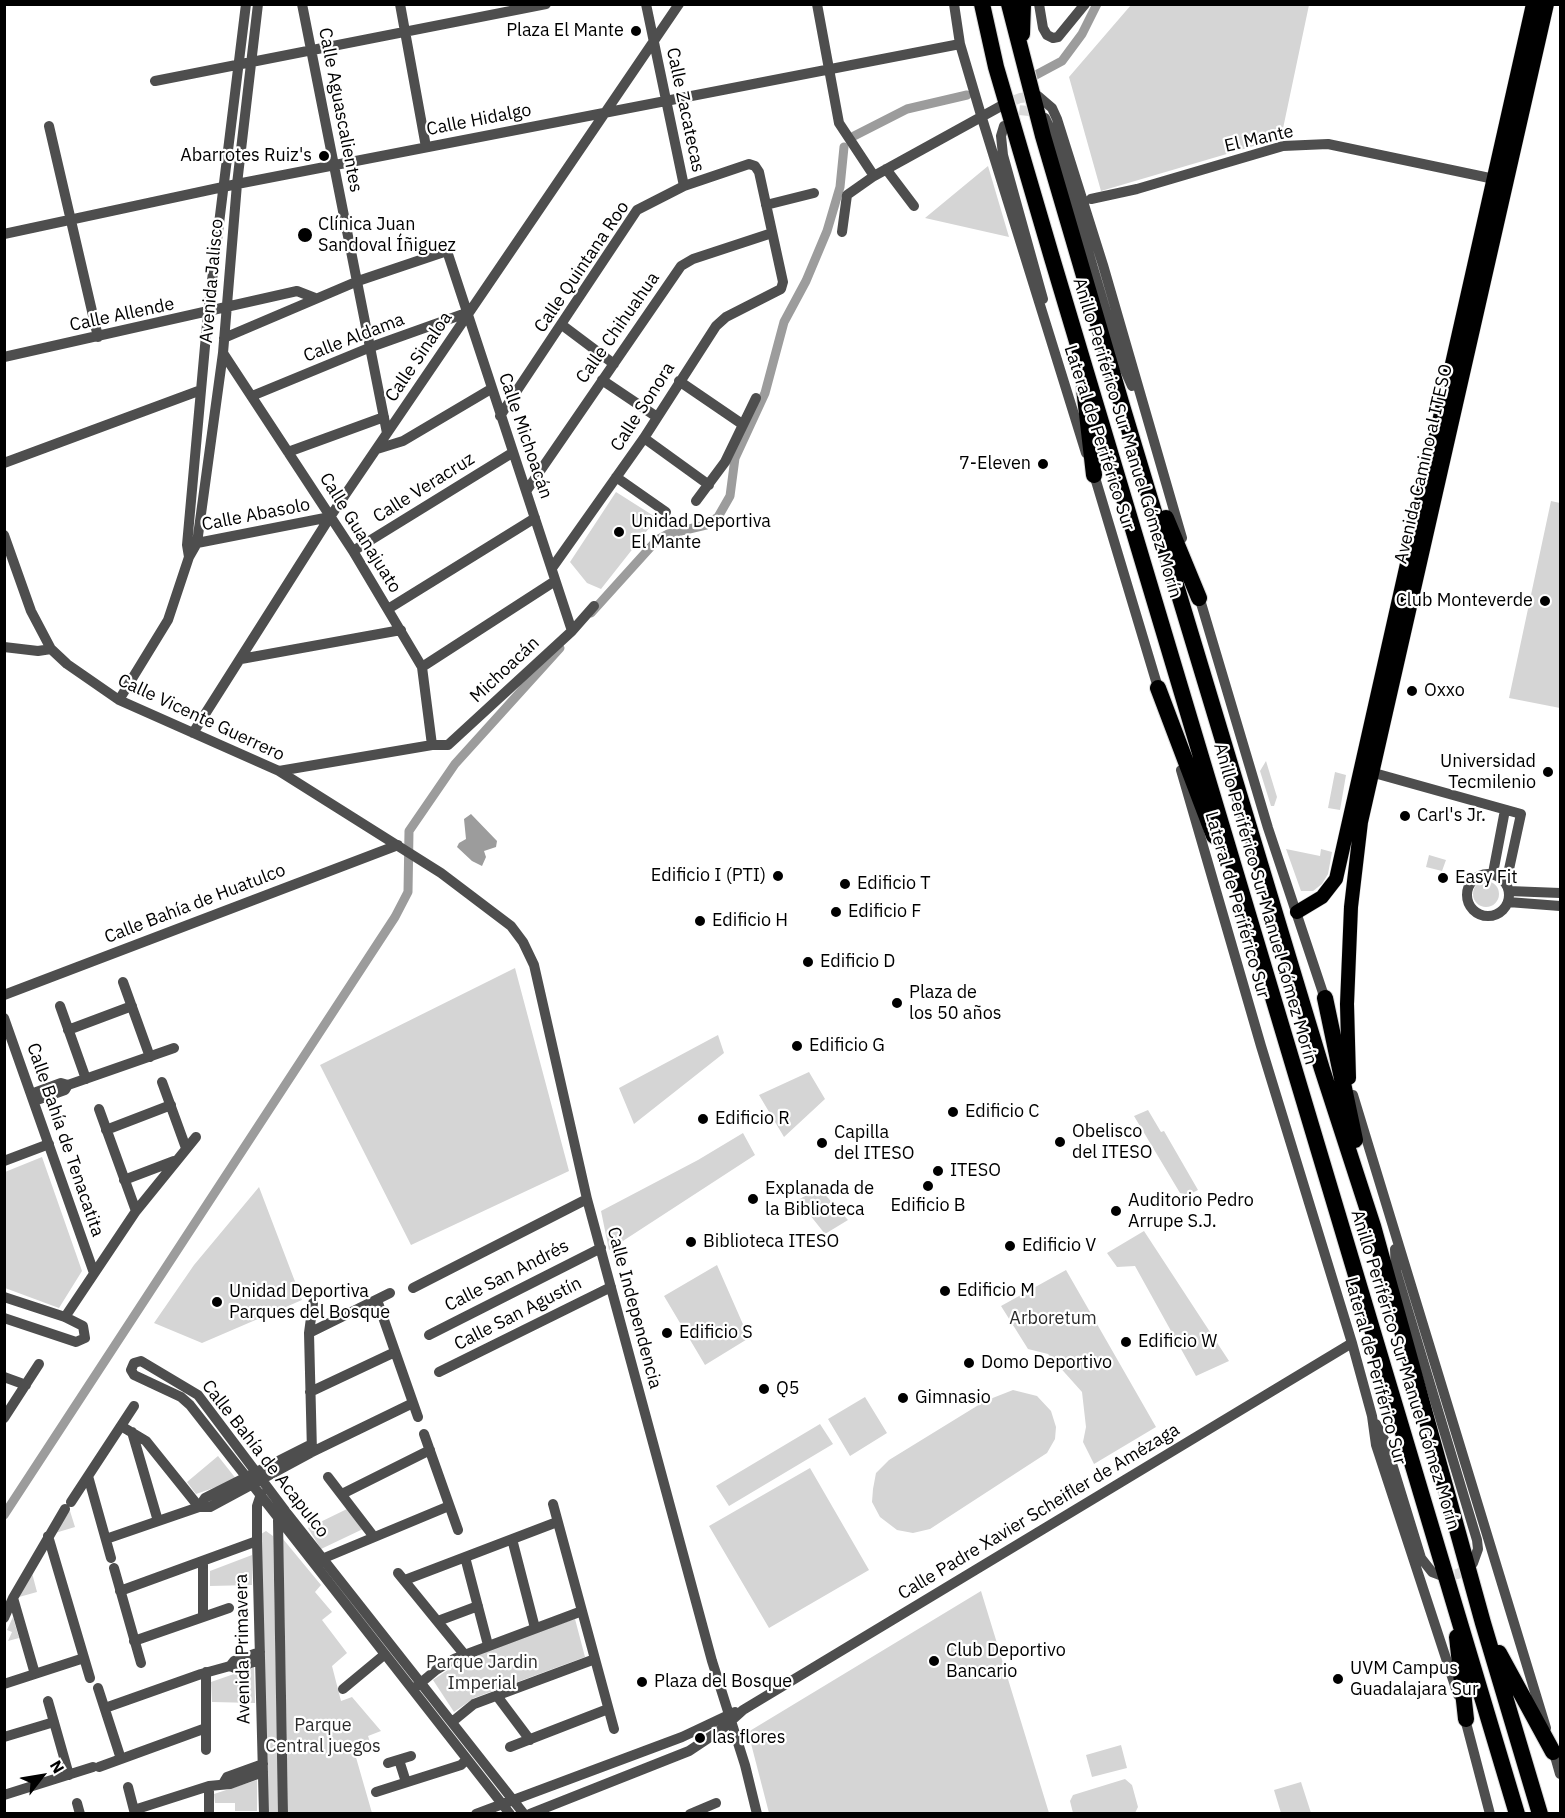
<!DOCTYPE html>
<html>
<head>
<meta charset="utf-8">
<style>
  body { margin:0 }
  #map { position:relative; width:1565px; height:1818px; overflow:hidden; background:#fff; font-family:"IBM Plex Sans",sans-serif }
  canvas { display:block }
  .frame { position:absolute; inset:0; border:6px solid #000; pointer-events:none }
  .north { position:absolute; left:12px; top:1746px; width:60px; height:60px; -webkit-text-stroke:4px #fff; paint-order:stroke; rotate:59deg; font-size:16px; font-weight:700; line-height:24px; text-align:center; color:#000 }
  .north::after { content:''; display:block; margin:auto; width:21px; height:27px; background:#000; clip-path:polygon(50% 0,100% 100%,50% 72%,0 100%) }
</style>
</head>
<body>
<div id="map">
<canvas width="1565" height="1818"></canvas>
<div class="frame"></div>
<div class="north">N</div>
</div>
<script>
const g = document.querySelector('canvas').getContext('2d');
g.lineJoin = 'round';
function fill(path, color) { g.fillStyle = color; g.fill(path, 'evenodd'); }
const poly = rows => new Path2D(rows.map(r => 'M' + r).join(''));
function strokePath(path, color, width, dash) { g.strokeStyle = color; g.lineWidth = width; g.lineCap = dash ? 'butt' : 'round'; g.setLineDash(dash || []); g.stroke(path); }
function label(font, color, halo, rows, align = 'center') {
  g.font = font + ' "IBM Plex Sans",sans-serif'; g.lineWidth = 4.5; g.setLineDash([]); g.textBaseline = 'middle'; g.strokeStyle = halo; g.fillStyle = color; for (const [text, x, y, turn = 0] of rows) {
    g.save(); g.translate(x, y); g.rotate((+turn || 0) * Math.PI / 180); g.textAlign = isNaN(turn) ? turn : align; if (halo) g.strokeText(text, 0, 0); g.fillText(text, 0, 0); g.restore();
  }
}
fill(poly([
  [1131,5,1309,5,1281,138,1101,191,1069,77],
  [988,166,1009,237,925,218],
  [616,492,657,518,601,589,587,583,570,562],
  [1551,501,1560,503,1560,708,1509,698],
  [1266,761,1277,797,1274,806,1271,806,1260,771],
  [1335,772,1346,775,1340,810,1328,808],
  [1286,849,1320,856,1321,849,1332,852,1328,874,1322,884,1313,891,1301,891],
  [1429,855,1446,860,1442,871,1426,867],
  '1473 894a13 13 0 1 1 26 0a13 13 0 1 1-26 0Z',
  [515,968,569,1171,411,1245,320,1065],
  [718,1035,724,1053,634,1124,619,1088],
  [809,1072,825,1099,784,1137,759,1095],
  [1148,1110,1161,1132,1164,1131,1198,1190,1188,1195,1180,1193,1134,1116],
  [743,1133,755,1155,609,1250,601,1211,698,1160],
  [42,1157,82,1271,59,1308,5,1288,5,1172],
  [259,1187,302,1300,202,1343,154,1323,194,1265],
  [819,1188,848,1220,825,1234,798,1200],
  [1144,1231,1229,1361,1196,1376,1135,1266,1117,1267,1107,1253],
  [717,1265,749,1338,705,1365,664,1296],
  [1066,1270,1156,1427,1094,1464,1083,1442,1086,1427,1082,1392,1048,1354,1028,1349,1001,1306],
  [1013,1390,1037,1396,1051,1411,1056,1427,1055,1439,1047,1453,930,1529,913,1533,897,1530,880,1517,872,1502,873,1489,876,1473,889,1460,985,1401],
  [865,1397,887,1433,850,1456,828,1419],
  [820,1424,833,1444,729,1506,716,1486],
  [218,1456,237,1480,196,1494,187,1482],
  [810,1468,869,1570,769,1628,709,1526],
  [347,1509,363,1529,321,1549,308,1528],
  [70,1511,75,1527,55,1533],
  [266,1531,273,1536,279,1813,267,1813,261,1534],
  [283,1539,321,1585,315,1592,332,1612,322,1620,347,1653,332,1666,341,1701,352,1697,381,1731,368,1736,372,1748,355,1754,372,1813,288,1813],
  [252,1555,252,1585,210,1586,210,1571],
  [32,1573,37,1592,19,1597],
  [981,1591,1049,1813,769,1813,748,1732],
  [13,1617,19,1638,8,1641,12,1632,7,1630],
  [575,1619,585,1657,474,1698,454,1712,433,1680,467,1657],
  [254,1667,255,1703,212,1702,211,1682],
  [1121,1745,1127,1768,1092,1777,1086,1755],
  [1125,1779,1132,1785,1138,1807,1135,1813,1073,1813,1070,1801,1073,1795],
  [257,1780,257,1811,235,1811,235,1803,215,1803,214,1794],
  [1301,1782,1311,1813,1281,1813,1274,1790]
]), '#d5d5d5');
fill(poly([
  [471,814,497,841,496,847,484,851,486,857,482,866,472,861,457,847,459,843,466,839,464,819]
]), '#9c9c9c');
strokePath(poly([
  [1034,76,1062,61,1082,34,1097,4],
  [854,136,907,109,967,95],
  [591,613,657,540,668,534,706,525,718,517,730,496,735,458,765,393,784,322,806,281,827,231,840,187,844,147],
  [4,1515,395,917,408,892,409,831,455,764,560,648]
]), '#9c9c9c', 9);
strokePath(poly([
  [1001,106,1020,98,1038,96],
  [1007,118,1018,110,1039,112],
  [1440,1576,1458,1574,1472,1564]
]), '#d9d9d9', 10, [10, 5]);
const major = poly([
  [1297,912,1322,897,1336,879,1533,4],
  [1349,1078,1347,1004,1351,907,1361,822,1547,4]
]);
const highway = poly([
  [982,4,996,67,1052,258,1517,1814],
  [1009,4,1043,136,1123,409,1322,1069,1373,1226,1483,1623,1540,1814],
  [1022,34,1023,4],
  [1084,388,1094,475],
  [1166,518,1199,598],
  [1158,688,1214,836],
  [1325,998,1355,1140],
  [1457,1637,1466,1719],
  [1499,1653,1553,1752]
]);
strokePath(major, '#dbdbdb', 15);
strokePath(highway, '#dbdbdb', 18);
strokePath(poly([
  [302,4,387,433],
  [400,4,426,147],
  [646,4,684,186],
  [817,4,839,123,874,176],
  [954,4,960,44,981,115,1086,453],
  [1039,4,1043,28,1047,35,1053,38,1058,37,1085,4],
  [155,81,546,4],
  [1038,96,1052,108,1057,119,1103,265,1182,538],
  [1045,118,1055,139,1120,359,1132,386],
  [49,126,98,337],
  [1004,126,1001,136,1003,155,1043,299],
  [886,169,914,206],
  [1091,199,1137,189,1283,146,1328,144,1499,180],
  [766,205,814,193],
  [842,232,847,195,874,176,1001,106],
  [4,234,237,184,960,44],
  [562,325,614,364],
  [224,338,358,281,447,251,572,631],
  [223,353,353,551,422,667,432,745],
  [4,357,297,291,315,298],
  [602,380,657,417],
  [679,381,742,424],
  [252,396,371,347,469,312],
  [500,416,637,210,684,186,749,164,755,166,759,172,783,282,781,289,726,317,716,326,644,438,552,568],
  [644,438,709,485],
  [377,449,403,441,491,389],
  [288,452,384,417],
  [4,463,201,390],
  [1093,471,1159,691],
  [616,477,666,512],
  [527,490,681,266,693,259,772,233],
  [696,501,725,462,756,398],
  [4,535,31,611,51,649,67,664,119,700,279,771,441,873,511,926,523,942,534,965,587,1199,712,1661,745,1765,757,1814],
  [192,544,330,517],
  [353,551,512,453],
  [189,557,187,545,208,313,246,4],
  [1198,593,1268,828,1326,1002],
  [388,609,535,518],
  [4,647,38,651,51,649],
  [241,659,401,630],
  [422,667,555,581],
  [119,700,168,620,189,557,197,543,223,353,237,184,258,4],
  [193,733,330,517,679,4],
  [1181,770,1261,1046,1352,1343,1372,1416,1376,1445,1458,1695],
  [279,771,432,745,448,745,572,631,594,606],
  [1367,771,1521,814,1506,883],
  [1493,873,1505,810],
  '1467 895a21 21 0 1 1 42 0a21 21 0 1 1-42 0Z',
  [1509,891,1560,893],
  [1508,902,1560,906],
  [123,982,150,1057],
  [4,995,398,845],
  [60,1006,86,1079],
  [4,1018,94,1273],
  [68,1030,132,1006],
  [162,1082,186,1148],
  [31,1094,61,1083,68,1085],
  [1353,1095,1546,1728],
  [34,1101,65,1090,68,1085,174,1048],
  [99,1109,136,1211],
  [106,1130,171,1105],
  [4,1161,49,1144],
  [124,1180,174,1161],
  [1395,1249,1396,1271,1477,1540,1478,1549,1473,1563],
  [413,1288,587,1199],
  [4,1297,65,1317,83,1326,85,1338,76,1342,4,1318],
  [377,1300,418,1417],
  [65,1317,136,1211,196,1137],
  [309,1333,390,1293],
  [429,1335,601,1248],
  [439,1372,611,1287],
  [4,1377,26,1385],
  [310,1392,395,1352],
  [4,1418,39,1364],
  [1376,1424,1385,1441,1421,1558,1432,1572,1440,1575],
  [121,1426,146,1441,199,1507],
  [132,1432,158,1521],
  [424,1434,458,1530],
  [312,1452,309,1333,313,1303],
  [88,1476,111,1558],
  [328,1477,374,1537],
  [261,1494,257,1506,257,1541,264,1814],
  [342,1494,430,1450],
  [71,1502,134,1406],
  [553,1504,614,1729],
  [199,1507,205,1498,310,1445],
  [278,1520,283,1814],
  [48,1536,90,1678],
  [106,1539,199,1507,210,1507,312,1452,413,1403],
  [512,1539,535,1628],
  [465,1557,488,1645],
  [317,1561,449,1506],
  [114,1568,141,1663],
  [398,1573,464,1654],
  [405,1580,557,1522],
  [120,1591,257,1541],
  [13,1598,35,1674],
  [203,1617,203,1562],
  [4,1618,13,1598,65,1509],
  [438,1621,478,1606],
  [134,1641,229,1608],
  [230,1666,234,1661,260,1652],
  [4,1684,84,1658],
  [417,1686,436,1670,454,1659,582,1611],
  [98,1688,121,1759],
  [343,1689,384,1655],
  [497,1696,530,1740],
  [48,1701,69,1775],
  [105,1708,201,1674,230,1666,235,1668,260,1660],
  [1464,1715,1490,1814],
  [452,1722,474,1704,595,1659],
  [4,1737,54,1722],
  [1552,1746,1560,1774],
  [510,1747,608,1709],
  [206,1750,206,1672],
  [399,1760,406,1782],
  [388,1763,411,1756],
  [99,1767,206,1728],
  [224,1782,227,1777,263,1764],
  [128,1787,135,1814],
  [376,1792,461,1765,467,1759],
  [4,1795,93,1767],
  [77,1803,80,1814],
  [134,1810,209,1786,230,1784,263,1772],
  [209,1814,209,1786],
  [476,1814,682,1737,735,1712],
  [510,1814,190,1405,181,1397,134,1375,131,1370,134,1363,141,1361,198,1395,286,1512,524,1814],
  [530,1814,689,1751,722,1729,743,1710,1352,1343],
  [690,1814,716,1803]
]), '#4e4e4e', 10);
strokePath(major, '#000', 14);
strokePath(highway, '#000', 16);
for (const [x, y, r, color] of [
  [636,31,6,"#000"],
  [324,156,6,"#000"],
  [305,235,8,"#000"],
  [1043,464,6,"#000"],
  [619,532,6,"#000"],
  [1545,601,6,"#000"],
  [1412,691,6,"#000"],
  [1548,772,6,"#000"],
  [1405,816,6,"#000"],
  [778,876,6,"#000"],
  [1443,878,6,"#000"],
  [845,884,6,"#000"],
  [836,912,6,"#000"],
  [700,921,6,"#000"],
  [808,962,6,"#000"],
  [897,1003,6,"#000"],
  [797,1046,6,"#000"],
  [953,1112,6,"#000"],
  [703,1119,6,"#000"],
  [1060,1142,6,"#000"],
  [822,1143,6,"#000"],
  [938,1171,6,"#000"],
  [928,1186,6,"#000"],
  [753,1199,6,"#000"],
  [1116,1211,6,"#000"],
  [691,1242,6,"#000"],
  [1010,1246,6,"#000"],
  [945,1291,6,"#000"],
  [217,1302,6,"#000"],
  [667,1333,6,"#000"],
  [1126,1342,6,"#000"],
  [969,1363,6,"#000"],
  [764,1389,6,"#000"],
  [903,1398,6,"#000"],
  [934,1661,6,"#000"],
  [1338,1679,6,"#000"],
  [642,1682,6,"#000"],
  [700,1738,6,"#000"]
]) { const dot = new Path2D(); dot.arc(x, y, r, 0, 2 * Math.PI); g.fillStyle = color; g.fill(dot); strokePath(dot, '#fff', 2); }
label('18px', '#000', '#fff', [
  ["Plaza El Mante",624,31,"right"],
  ["Abarrotes Ruiz's",312,156,"right"],
  ["Clínica Juan",318,225],
  ["Sandoval Íñiguez",318,246],
  ["7-Eleven",1031,464,"right"],
  ["Unidad Deportiva",631,522],
  ["El Mante",631,543],
  ["Club Monteverde",1533,601,"right"],
  ["Oxxo",1424,691],
  ["Universidad",1536,762,"right"],
  ["Tecmilenio",1536,783,"right"],
  ["Carl's Jr.",1417,816],
  ["Edificio I (PTI)",766,876,"right"],
  ["Easy Fit",1455,878],
  ["Edificio T",857,884],
  ["Edificio F",848,912],
  ["Edificio H",712,921],
  ["Edificio D",820,962],
  ["Plaza de",909,993],
  ["los 50 años",909,1014],
  ["Edificio G",809,1046],
  ["Edificio C",965,1112],
  ["Edificio R",715,1119],
  ["Obelisco",1072,1132],
  ["del ITESO",1072,1153],
  ["Capilla",834,1133],
  ["del ITESO",834,1154],
  ["ITESO",950,1171],
  ["Explanada de",765,1189],
  ["la Biblioteca",765,1210],
  ["Auditorio Pedro",1128,1201],
  ["Arrupe S.J.",1128,1222],
  ["Edificio B",928,1206,"center"],
  ["Biblioteca ITESO",703,1242],
  ["Edificio V",1022,1246],
  ["Edificio M",957,1291],
  ["Unidad Deportiva",229,1292],
  ["Parques del Bosque",229,1313],
  ["Edificio S",679,1333],
  ["Edificio W",1138,1342],
  ["Domo Deportivo",981,1363],
  ["Q5",776,1389],
  ["Gimnasio",915,1398],
  ["Club Deportivo",946,1651],
  ["Bancario",946,1672],
  ["UVM Campus",1350,1669],
  ["Guadalajara Sur",1350,1690],
  ["Plaza del Bosque",654,1682],
  ["las flores",712,1738]
], 'left');
label('18px', '#000', '#fff', [
  ["Calle Aguascalientes",340,110,79],
  ["Calle Zacatecas",685,110,78],
  ["Calle Hidalgo",479,120,-11],
  ["El Mante",1259,139,-13],
  ["Calle Quintana Roo",582,267,-56],
  ["Avenida Jalisco",212,281,-85],
  ["Calle Allende",122,315,-12],
  ["Calle Chihuahua",618,328,-55],
  ["Calle Aldama",354,338,-21],
  ["Calle Sinaloa",419,357,-56],
  ["Calle Sonora",643,407,-57],
  ["Calle Michoacán",525,436,71],
  ["Lateral de Periférico Sur",1099,438,72],
  ["Anillo Periférico Sur Manuel Gómez Morín",1127,438,73],
  ["Avenida Camino al ITESO",1424,464,-77],
  ["Calle Veracruz",424,488,-32],
  ["Calle Abasolo",256,515,-11],
  ["Calle Guanajuato",360,533,58],
  ["Michoacán",505,670,-43],
  ["Calle Vicente Guerrero",201,718,25],
  ["Calle Bahía de Huatulco",195,904,-21],
  ["Anillo Periférico Sur Manuel Gómez Morín",1265,904,74],
  ["Lateral de Periférico Sur",1237,905,74],
  ["Calle Bahía de Tenacatita",65,1140,71],
  ["Calle San Andrés",507,1276,-27],
  ["Calle Independencia",634,1308,75],
  ["Calle San Agustín",518,1314,-27],
  ["Anillo Periférico Sur Manuel Gómez Morín",1405,1370,73],
  ["Lateral de Periférico Sur",1375,1371,75],
  ["Calle Bahía de Acapulco",265,1459,52],
  ["Calle Padre Xavier Scheifler de Amézaga",1039,1512,-31],
  ["Avenida Primavera",243,1649,-91]
]);
label('18px', '#2c2c2c', '#fff', [
  ["Arboretum",1053,1319],
  ["Parque Jardin",482,1663],
  ["Imperial",482,1684],
  ["Parque",323,1726],
  ["Central juegos",323,1747]
]);
</script>
</body>
</html>
